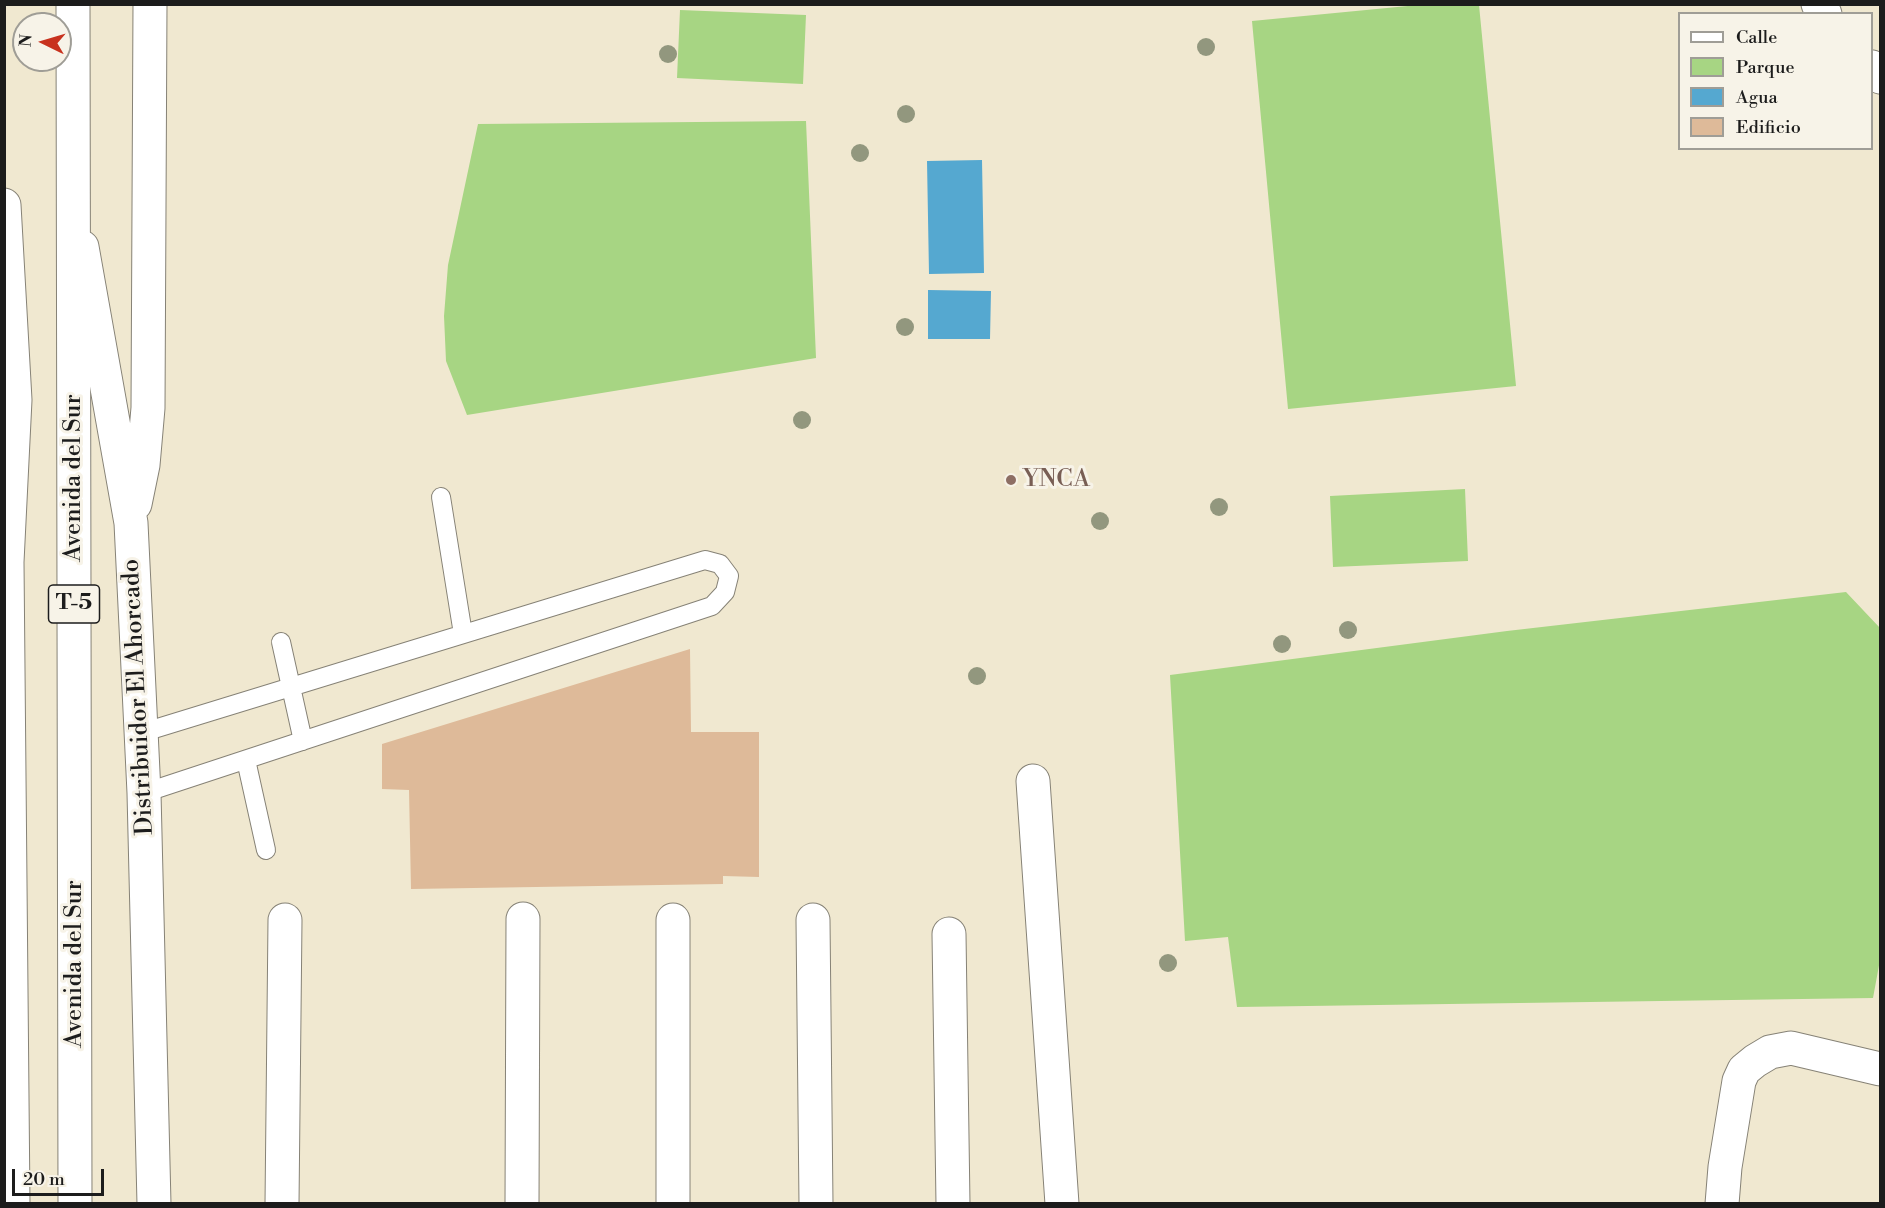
<!DOCTYPE html>
<html>
<head>
<meta charset="utf-8">
<style>
  body { margin:0 }
  #map { position:relative; width:1885px; height:1208px; overflow:hidden; background:#f0e8d0; font-family:"Libre Bodoni",serif }
  canvas { display:block }
  .frame { position:absolute; inset:0; border:6px solid #1c1c1c; pointer-events:none }
  .legend { position:absolute; left:1678px; top:12px; width:195px; height:138px; box-sizing:border-box; background:#f7f3e8; border:2px solid #9f9d96; margin:0; padding:8px 10px; list-style:none; font-size:18px; color:#1c1c1c }
  .legend li { display:flex; align-items:center; gap:12px; height:30px }
  .legend b { width:30px; border:2px solid #9f9d96 }
  .north { position:absolute; left:12px; top:12px; width:60px; height:60px; box-sizing:border-box; background:#f7f3e8; border:2px solid #9f9d96; border-radius:50%; rotate:275deg; font-size:16px; font-weight:700; line-height:24px; text-align:center; color:#1c1c1c }
  .north::after { content:''; display:block; margin:auto; width:21px; height:27px; background:#c8321e; clip-path:polygon(50% 0,100% 100%,50% 72%,0 100%) }
  .scale { position:absolute; left:12px; top:1169px; width:92px; height:27px; box-sizing:border-box; border:3px solid #1c1c1c; border-top:0; padding-left:8px; font-size:18px; line-height:21px; white-space:nowrap; color:#1c1c1c; -webkit-text-stroke:4px #f7f3e8; paint-order:stroke }
</style>
</head>
<body>
<div id="map">
<canvas width="1885" height="1208"></canvas>
<div class="frame"></div>
<ul class="legend">
<li><b style="height:8px;background:#fff"></b>Calle</li>
<li><b style="height:16px;background:#a7d583"></b>Parque</li>
<li><b style="height:16px;background:#55a8d0"></b>Agua</li>
<li><b style="height:16px;background:#deba99"></b>Edificio</li>
</ul>
<div class="north">N</div>
<div class="scale">20 m</div>
</div>
<script>
const g = document.querySelector('canvas').getContext('2d');
g.lineJoin = 'round';
function fill(path, color) { g.fillStyle = color; g.fill(path, 'evenodd'); }
const poly = rows => new Path2D(rows.map(r => 'M' + r).join(''));
function strokePath(path, color, width, dash) { g.strokeStyle = color; g.lineWidth = width; g.lineCap = dash ? 'butt' : 'round'; g.setLineDash(dash || []); g.stroke(path); }
function label(font, color, halo, rows, align = 'center') {
  g.font = font + ' "Libre Bodoni",serif'; g.lineWidth = 6; g.setLineDash([]); g.textBaseline = 'middle'; g.strokeStyle = halo; g.fillStyle = color; for (const [text, x, y, turn = 0] of rows) {
    g.save(); g.translate(x, y); g.rotate((+turn || 0) * Math.PI / 180); g.textAlign = isNaN(turn) ? turn : align; if (halo) g.strokeText(text, 0, 0); g.fillText(text, 0, 0); g.restore();
  }
}
fill(poly([
  [1418,5,1479,5,1516,386,1288,409,1252,21],
  [680,10,806,15,803,84,677,78],
  [806,121,816,358,467,415,446,361,444,316,448,265,478,124],
  [1465,489,1468,561,1333,567,1330,496],
  [1846,592,1880,628,1880,960,1873,998,1237,1007,1228,937,1185,941,1170,675,1507,631]
]), '#a7d583');
fill(poly([
  [982,160,984,273,929,274,927,161],
  [928,290,991,291,990,339,928,339]
]), '#55a8d0');
fill(poly([
  [690,649,691,732,759,732,759,877,723,876,723,884,411,889,409,790,382,789,382,744]
]), '#deba99');
const lane = poly([
  [441,497,463,634],
  [281,642,303,741],
  [141,733,705,560,720,564,729,576,725,592,712,606,144,793],
  [246,760,266,850]
]);
const street = poly([
  [1818,4,1825,14],
  [1872,67,1880,77],
  [82,247,131,523,144,793,154,1204],
  [135,504,143,465,148,408,150,4],
  [1033,781,1062,1204],
  [673,920,673,1204],
  [813,920,816,1204],
  [949,934,953,1204],
  [282,1204,285,920],
  [522,1204,523,919],
  [1722,1204,1725,1167,1739,1081,1744,1070,1755,1061,1770,1052,1791,1048,1880,1069]
]);
const highway = poly([
  [73,4,75,1204],
  [4,205,15,400,7,562,13,1204]
]);
strokePath(lane, '#868276', 20);
strokePath(street, '#868276', 35);
strokePath(highway, '#868276', 35);
strokePath(lane, '#fff', 18);
strokePath(street, '#fff', 33);
strokePath(highway, '#fff', 33);
g.fillStyle = '#92977e';
for (const [x, y] of [
  [1206,47],
  [668,54],
  [906,114],
  [860,153],
  [905,327],
  [802,420],
  [1219,507],
  [1100,521],
  [1348,630],
  [1282,644],
  [977,676],
  [1168,963]
]) { g.beginPath(); g.arc(x, y, 9, 0, 2 * Math.PI); g.fill(); }
for (const [x, y, r, color] of [
  [1011,480,6,"#8d6e63"]
]) { const dot = new Path2D(); dot.arc(x, y, r, 0, 2 * Math.PI); g.fillStyle = color; g.fill(dot); strokePath(dot, '#f7f3e8', 2); }
for (const [x, y, w] of [
  [74,604,51]
]) { const box = new Path2D(); box.roundRect(x - w / 2, y - 19, w, 38, 4.5); g.fillStyle = '#f7f3e8'; g.fill(box); strokePath(box, '#1c1c1c', 1.5); }
label('bold 22px', '#1c1c1c', null, [
  ["T-5",74,604]
]);
label('24px', '#1c1c1c', '#f7f3e8', [
  ["Avenida del Sur",74,478,-90],
  ["Distribuidor El Ahorcado",139,697,-93],
  ["Avenida del Sur",75,964,-90]
]);
label('24px', '#785e54', '#f7f3e8', [
  ["YNCA",1023,480]
], 'left');
</script>
</body>
</html>
